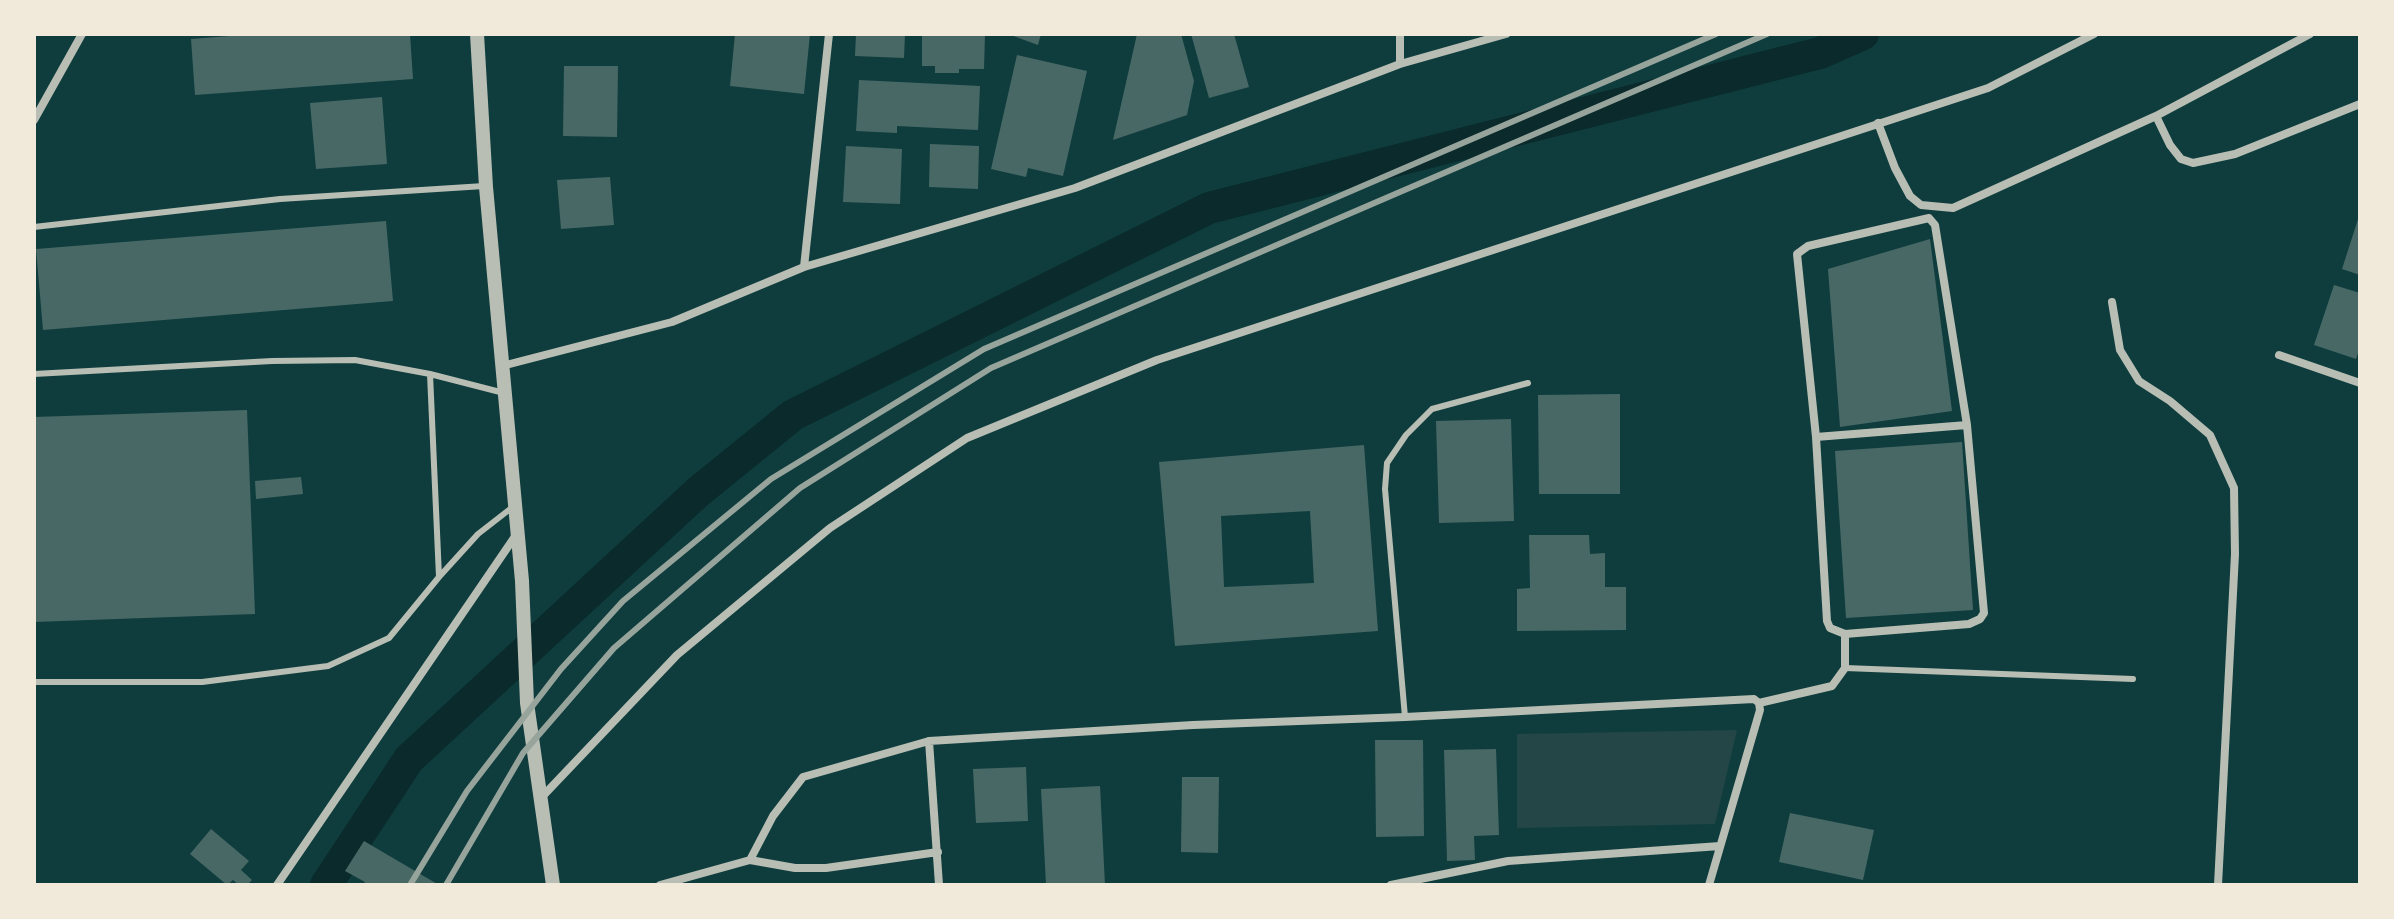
<!DOCTYPE html>
<html>
<head>
<meta charset="utf-8">
<style>
  body { margin:0 }
  #map { position:relative; width:2394px; height:919px; overflow:hidden; background:#0f3d3e; font-family:Karla,sans-serif }
  canvas { display:block }
  .frame { position:absolute; inset:0; border:36px solid #f1e9da; pointer-events:none }
</style>
</head>
<body>
<div id="map">
<canvas width="2394" height="919"></canvas>
<div class="frame"></div>
</div>
<script>
const g = document.querySelector('canvas').getContext('2d');
g.lineJoin = 'round';
function fill(path, color) { g.fillStyle = color; g.fill(path, 'evenodd'); }
const poly = rows => new Path2D(rows.map(r => 'M' + r).join(''));
function strokePath(path, color, width, dash) { g.strokeStyle = color; g.lineWidth = width; g.lineCap = dash ? 'butt' : 'round'; g.setLineDash(dash || []); g.stroke(path); }
fill(poly([
  [1737,730,1715,824,1517,828,1517,734]
]), '#244646');
strokePath(poly([
  [326,885,409,759,698,492,793,415,1209,208,1820,53,1863,34]
]), '#0a2a2b', 32);
fill(poly([
  [255,34,410,34,413,79,195,95,191,39],
  [735,34,810,34,804,94,730,86],
  [856,34,905,34,904,58,855,56],
  [922,34,985,34,984,69,959,69,959,73,935,73,935,66,922,66],
  [1008,34,1041,34,1038,45],
  [1137,34,1181,34,1194,81,1187,115,1113,140],
  [1191,34,1234,34,1249,87,1209,98],
  [1017,55,1087,71,1063,176,1028,168,1026,177,991,169],
  [564,66,618,66,617,137,563,136],
  [859,80,980,86,978,130,897,126,897,133,856,131],
  [382,97,387,164,316,169,310,103],
  [930,144,979,146,978,189,929,187],
  [846,146,902,149,900,204,843,202],
  [610,177,614,225,561,229,557,180],
  [2359,216,2360,216,2360,275,2342,269],
  [386,221,393,301,43,330,36,249],
  [1930,239,1952,411,1840,427,1828,269],
  [2334,285,2360,293,2360,347,2356,359,2314,345],
  [1620,394,1620,494,1539,494,1538,395],
  [247,410,255,614,34,622,34,417],
  [1511,419,1514,521,1439,523,1436,421],
  [1962,442,1973,610,1846,618,1835,451],
  [1364,445,1378,631,1175,646,1159,462],
  [1310,511,1314,583,1224,587,1221,516],
  [301,477,303,494,256,499,255,481],
  [1529,535,1589,535,1590,554,1605,553,1605,587,1626,587,1626,630,1517,631,1517,589,1530,588],
  [1375,740,1423,740,1424,836,1376,837],
  [1496,749,1499,835,1474,836,1475,860,1447,861,1444,750],
  [1026,767,1028,821,976,823,973,769],
  [1182,777,1219,777,1218,853,1181,852],
  [1100,786,1105,885,1046,885,1041,789],
  [1790,813,1874,830,1863,880,1779,862],
  [211,829,249,861,241,870,252,880,247,885,239,885,233,880,227,885,190,854],
  [364,841,439,885,363,885,365,882,345,871]
]), '#486865');
strokePath(poly([
  [34,227,280,199,484,186],
  [34,374,272,361,355,360,430,374,504,393],
  [430,374,439,577],
  [1845,668,2133,679],
  [34,682,202,682,328,666,389,638,439,577,478,534,514,506],
  [1405,717,1385,489,1387,463,1406,435,1432,409,1528,383]
]), '#b8beb3', 6);
strokePath(poly([
  [1400,64,1400,34],
  [2156,116,2170,145,2181,159,2193,163,2235,154,2360,104],
  [34,120,82,34],
  [1878,123,1895,168,1910,196,1921,205,1953,208,2156,116,2310,34],
  [804,267,829,34],
  [2112,302,2120,350,2139,381,2170,401,2210,435,2234,488,2235,554,2218,885],
  [2279,355,2360,383],
  [502,366,672,322,804,267,1075,188,1400,64,1506,34],
  [1816,437,1967,425],
  [929,741,939,885],
  [540,799,677,655,830,528,967,438,1157,360,1988,88,2094,34],
  [750,860,795,868,826,868,938,852],
  [277,885,516,535],
  [660,885,750,860,773,816,803,777,929,741,1193,725,1405,717,1754,699,1759,703,1832,686,1845,668,1845,634,1830,628,1827,621,1816,437,1797,254,1808,246,1929,218,1935,225,1967,425,1984,613,1980,619,1969,624,1845,634],
  [1391,885,1508,861,1720,846],
  [1709,885,1760,710,1759,703]
]), '#b8beb3', 8);
strokePath(poly([
  [477,34,486,187,522,581,527,703,553,885]
]), '#b8beb3', 14);
strokePath(poly([
  [410,885,467,791,561,669,623,601,771,479,984,349,1716,34],
  [446,885,523,753,614,648,800,488,991,368,1767,34]
]), '#97a49c', 6);
</script>
</body>
</html>
